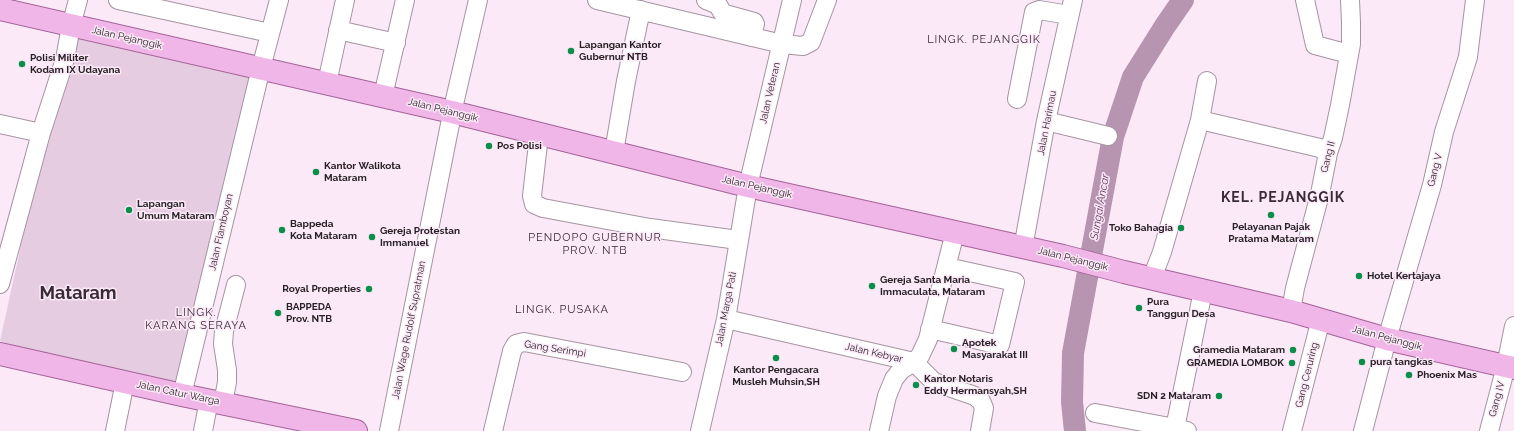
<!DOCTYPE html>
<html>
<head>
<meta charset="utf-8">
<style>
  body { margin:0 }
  canvas { display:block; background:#fce9f8 }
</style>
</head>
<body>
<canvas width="1514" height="431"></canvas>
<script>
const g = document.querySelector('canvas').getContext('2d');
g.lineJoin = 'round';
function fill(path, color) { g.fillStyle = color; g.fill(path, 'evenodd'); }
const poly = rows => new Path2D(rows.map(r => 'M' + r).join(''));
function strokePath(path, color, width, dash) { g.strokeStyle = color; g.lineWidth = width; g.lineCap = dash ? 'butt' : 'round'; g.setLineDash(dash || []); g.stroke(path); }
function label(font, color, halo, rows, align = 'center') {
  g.font = font + ' Raleway,sans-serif'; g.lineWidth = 3; g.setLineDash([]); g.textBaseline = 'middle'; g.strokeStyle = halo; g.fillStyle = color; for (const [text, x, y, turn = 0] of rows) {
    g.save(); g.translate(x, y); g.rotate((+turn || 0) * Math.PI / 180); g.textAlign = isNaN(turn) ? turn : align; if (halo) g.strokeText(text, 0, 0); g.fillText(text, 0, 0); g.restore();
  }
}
fill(poly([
  [67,36,259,71,182,395,0,341]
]), '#e6cce1');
strokePath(poly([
  [1075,431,1072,402,1073,353,1113,137,1133,77,1165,26,1183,0]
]), '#b795b0', 22);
const minor = poly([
  [118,0,270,33],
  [597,0,782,44,803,46,811,42,827,0],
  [706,0,718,5,722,12,725,14,754,22,755,24,751,37],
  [1305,0,1315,45,1349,54],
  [338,30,396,43],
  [327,83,345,0],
  [383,96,405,0],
  [1017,99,1034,12,1039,10,1069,15],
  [1200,120,1320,148,1328,153],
  [1046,121,1108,136],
  [0,124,41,133],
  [539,135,532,196,534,204,543,208,650,228,738,240],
  [614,152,626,81,641,10],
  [1023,248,1046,121,1073,0],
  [1152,278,1162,252,1200,120,1207,81],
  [0,284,41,133,65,59,71,26,78,0],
  [1291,311,1295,288,1320,194,1328,153,1333,138,1340,105,1351,44,1351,22,1350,0],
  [726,319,914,362,934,382,975,396,981,401,984,408,980,431],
  [930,329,1000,345,1015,282,947,267],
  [182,395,261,68,279,0],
  [223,403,227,382,227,370,223,344,224,331,236,285],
  [1095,413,1175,428],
  [115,431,125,382],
  [203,431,209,400],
  [389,431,454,104,478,0],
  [493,431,512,351,516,344,524,342,682,372],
  [700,431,726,319,748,186,792,0],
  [879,431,887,396,894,379,901,370,914,362,920,356,928,339,955,232],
  [1187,431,1175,428,1203,291],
  [1292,431,1321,319],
  [1363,431,1387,339,1432,185,1444,132,1468,57,1475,0],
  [1489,431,1506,366,1514,326]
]);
const major = poly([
  [0,9,452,112,748,186,1063,256,1124,272,1291,311,1387,339,1514,368],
  [0,354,182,395,356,431]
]);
strokePath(minor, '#a594a1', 20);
strokePath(major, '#a46399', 24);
strokePath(minor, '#fff', 18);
strokePath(major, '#f0b6e7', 22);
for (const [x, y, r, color] of [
  [571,51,4,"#0c8e4b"],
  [22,64,4,"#0c8e4b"],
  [489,146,4,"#0c8e4b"],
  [316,172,4,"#0c8e4b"],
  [129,210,4,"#0c8e4b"],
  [1271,215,4,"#0c8e4b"],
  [1181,228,4,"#0c8e4b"],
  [282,230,4,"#0c8e4b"],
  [372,237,4,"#0c8e4b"],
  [1359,276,4,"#0c8e4b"],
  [872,286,4,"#0c8e4b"],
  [369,289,4,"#0c8e4b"],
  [1139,308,4,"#0c8e4b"],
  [278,313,4,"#0c8e4b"],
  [954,349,4,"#0c8e4b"],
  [1293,350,4,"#0c8e4b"],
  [776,358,4,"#0c8e4b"],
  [1362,362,4,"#0c8e4b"],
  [1292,363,4,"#0c8e4b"],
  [1409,375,4,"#0c8e4b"],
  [916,385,4,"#0c8e4b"],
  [1219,396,4,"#0c8e4b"]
]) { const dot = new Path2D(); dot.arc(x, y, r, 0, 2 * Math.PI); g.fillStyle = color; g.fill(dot); strokePath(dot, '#fce9f8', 1.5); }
label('10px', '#282227', '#fce9f8', [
  ["Jalan Pejanggik",127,38,13],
  ["Jalan Veteran",770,93,-77],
  ["Jalan Pejanggik",443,110,14],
  ["Jalan Harimau",1047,123,-79],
  ["Gang II",1328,157,-76],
  ["Gang V",1435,170,-76],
  ["Jalan Pejanggik",757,187,13],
  ["Jalan Flamboyan",221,232,-77],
  ["Jalan Pejanggik",1073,259,14],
  ["Jalan Marga Pati",726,309,-79],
  ["Jalan Wage Rudolf Supratman",409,330,-79],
  ["Jalan Pejanggik",1387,338,15],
  ["Gang Serimpi",555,349,9],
  ["Jalan Kebyar",874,353,13],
  ["Gang Ceruring",1307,375,-76],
  ["Jalan Catur Warga",178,393,12],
  ["Gang IV",1497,399,-75]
]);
label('bold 10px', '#282227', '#fce9f8', [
  ["Lapangan Kantor",579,45],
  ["Gubernur NTB",579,57],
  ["Polisi Militer",30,58],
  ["Kodam IX Udayana",30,70],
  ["Pos Polisi",497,146],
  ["Kantor Walikota",324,166],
  ["Mataram",324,178],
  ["Lapangan",137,204],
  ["Umum Mataram",137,216],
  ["Bappeda",290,224],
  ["Kota Mataram",290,236],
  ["Pelayanan Pajak",1271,227,"center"],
  ["Pratama Mataram",1271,239,"center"],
  ["Toko Bahagia",1173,228,"right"],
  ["Gereja Protestan",380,231],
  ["Immanuel",380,243],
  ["Hotel Kertajaya",1367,276],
  ["Gereja Santa Maria",880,280],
  ["Immaculata, Mataram",880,292],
  ["Royal Properties",361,289,"right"],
  ["Pura",1147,302],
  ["Tanggun Desa",1147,314],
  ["BAPPEDA",286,307],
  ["Prov. NTB",286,319],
  ["Apotek",962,343],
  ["Masyarakat III",962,355],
  ["Gramedia Mataram",1285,350,"right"],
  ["pura tangkas",1370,362],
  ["GRAMEDIA LOMBOK",1284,363,"right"],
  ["Kantor Pengacara",776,370,"center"],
  ["Musleh Muhsin,SH",776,382,"center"],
  ["Phoenix Mas",1417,375],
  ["Kantor Notaris",924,379],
  ["Eddy Hermansyah,SH",924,391],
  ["SDN 2 Mataram",1211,396,"right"]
], 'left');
g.letterSpacing = '1px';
label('11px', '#382a36', '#fce9f8', [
  ["LINGK. PEJANGGIK",984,40],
  ["PENDOPO GUBERNUR",595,238],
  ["PROV. NTB",595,251],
  ["LINGK. PUSAKA",562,310],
  ["LINGK.",196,313],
  ["KARANG SERAYA",196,326]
]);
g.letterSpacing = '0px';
label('italic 11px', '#603359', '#fce9f8', [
  ["Sungai Ancar",1100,207,-80]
]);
g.letterSpacing = '1px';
label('bold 14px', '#382a36', '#fce9f8', [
  ["KEL. PEJANGGIK",1283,198]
]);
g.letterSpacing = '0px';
label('bold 18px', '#382a36', '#fce9f8', [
  ["Mataram",78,294]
]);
</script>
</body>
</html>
